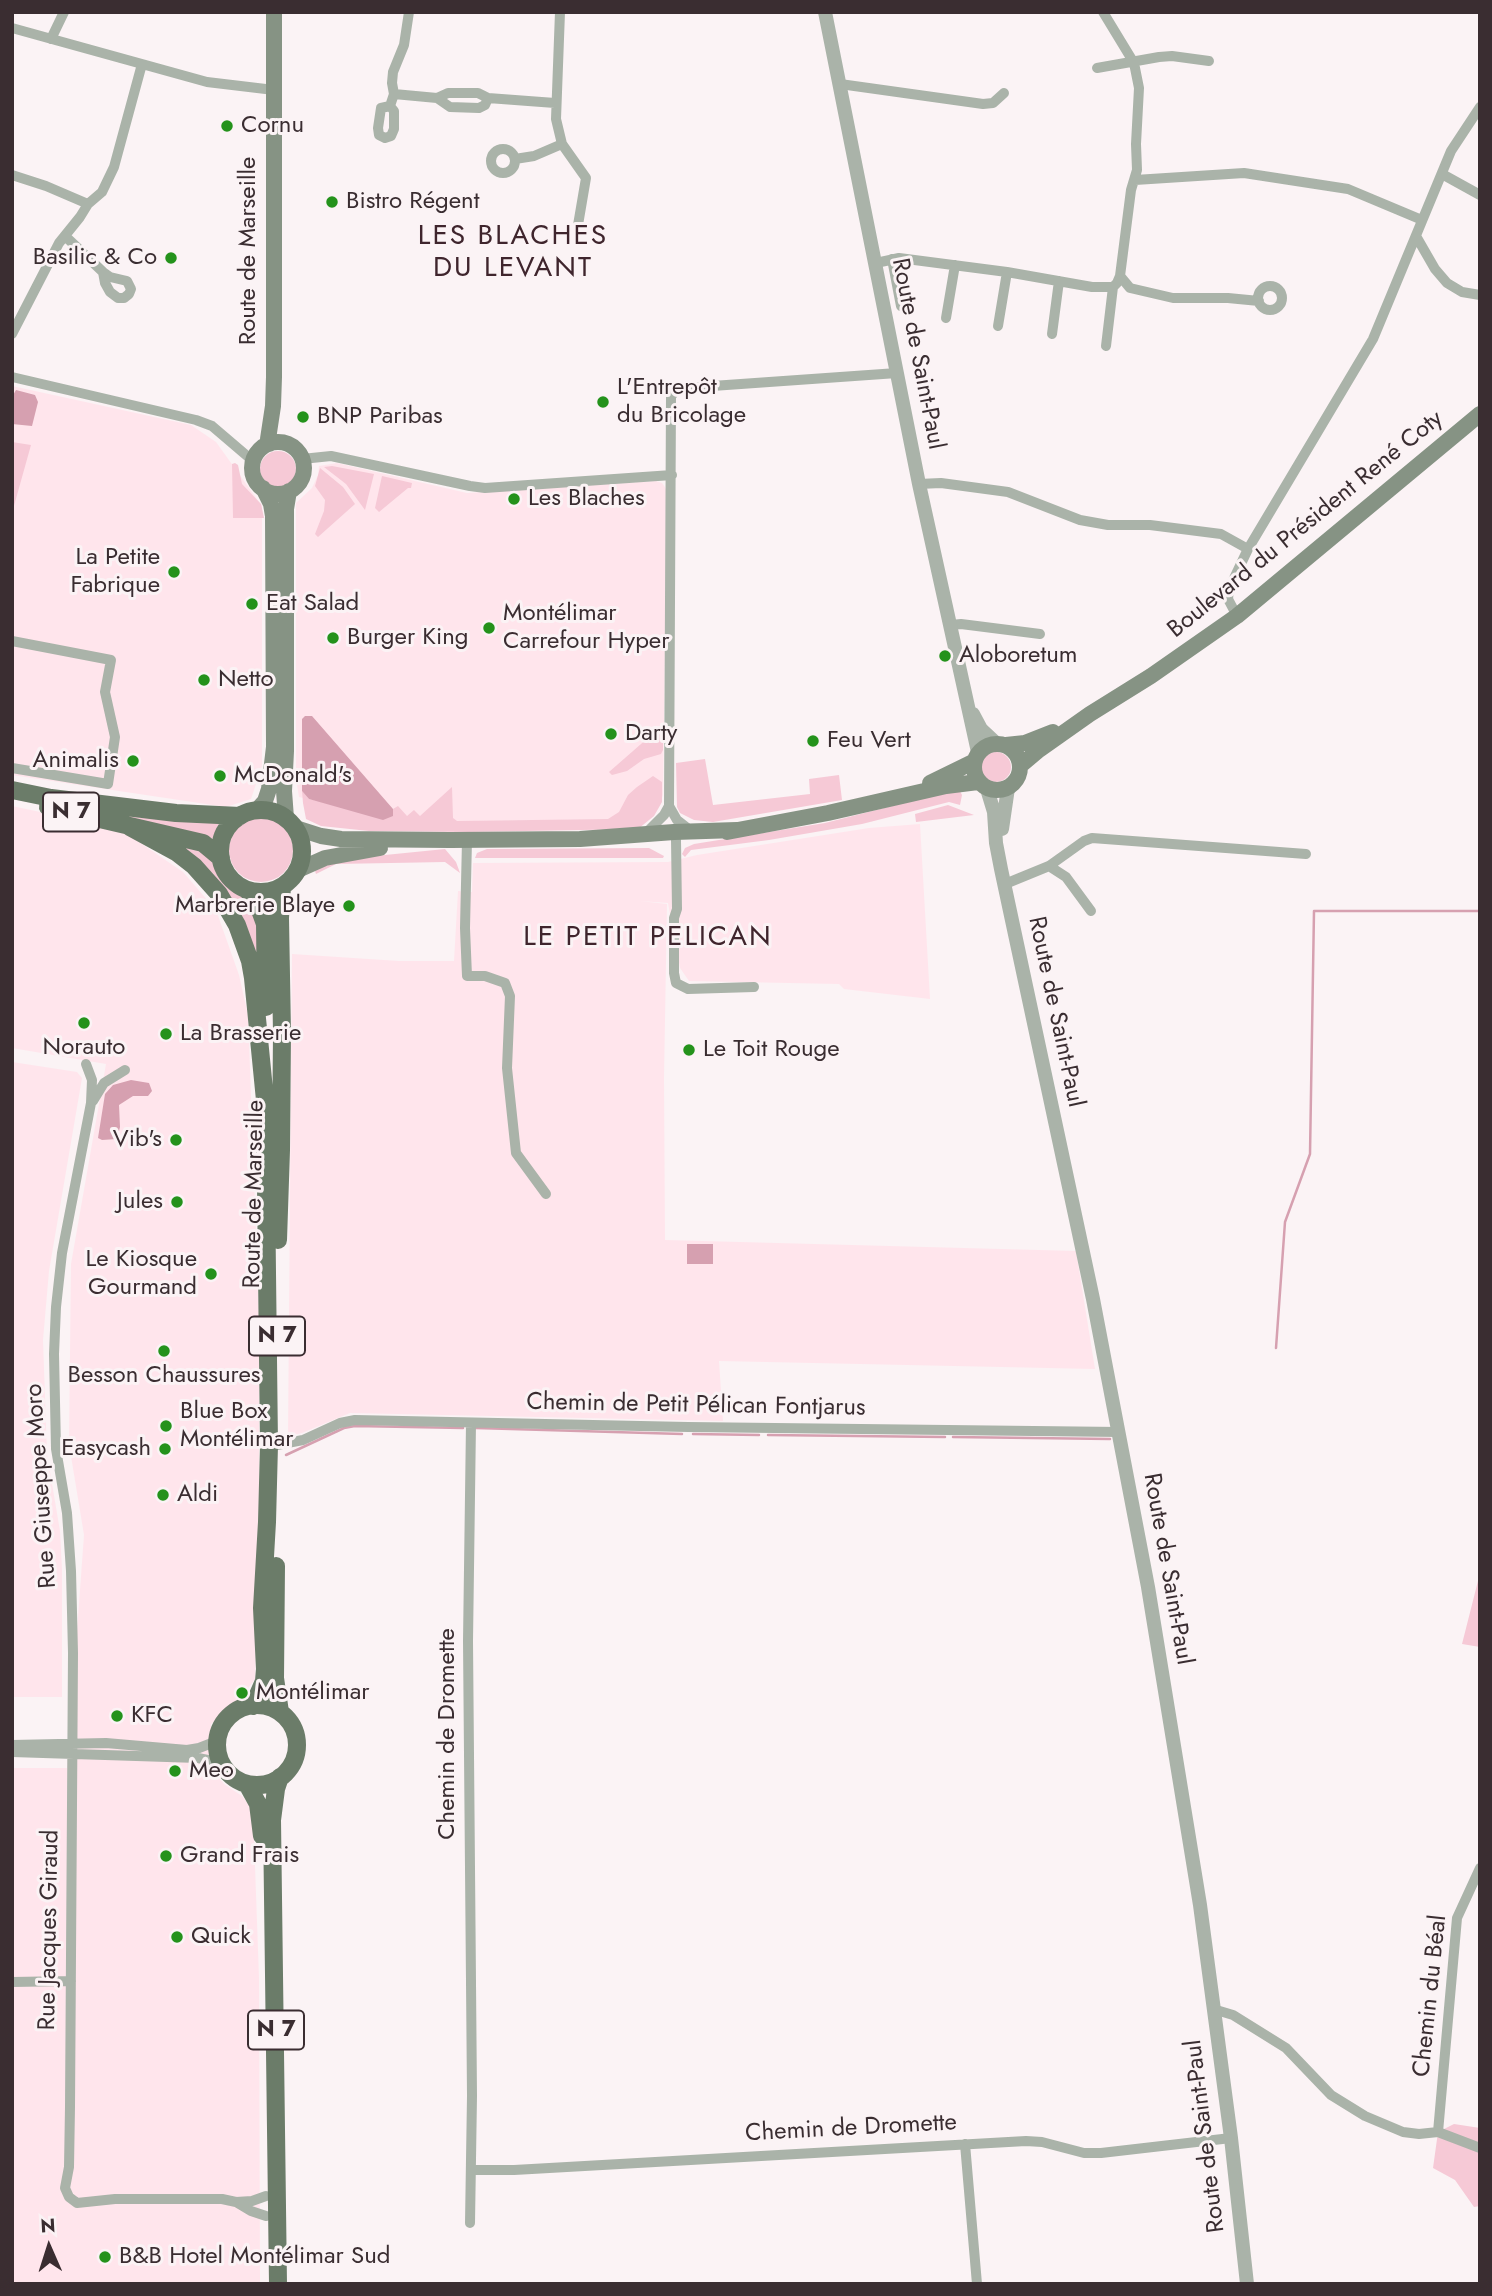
<!DOCTYPE html>
<html>
<head>
<meta charset="utf-8">
<style>
  body { margin:0 }
  #map { position:relative; width:1492px; height:2296px; overflow:hidden; background:#fbf3f5; font-family:Jost,sans-serif }
  canvas { display:block }
  .frame { position:absolute; inset:0; border:14px solid #3a2d31; pointer-events:none }
  .north { position:absolute; left:14px; top:2212px; width:70px; height:70px; -webkit-text-stroke:5px #fbf3f5; paint-order:stroke; rotate:357deg; font-size:19px; font-weight:700; line-height:28px; text-align:center; color:#3a2d31 }
  .north::after { content:''; display:block; margin:auto; width:24px; height:32px; background:#3a2d31; clip-path:polygon(50% 0,100% 100%,50% 72%,0 100%) }
</style>
</head>
<body>
<div id="map">
<canvas width="1492" height="2296"></canvas>
<div class="frame"></div>
<div class="north">N</div>
</div>
<script>
const g = document.querySelector('canvas').getContext('2d');
g.lineJoin = 'round';
function fill(path, color) { g.fillStyle = color; g.fill(path, 'evenodd'); }
const poly = rows => new Path2D(rows.map(r => 'M' + r).join(''));
function strokePath(path, color, width, dash) { g.strokeStyle = color; g.lineWidth = width; g.lineCap = dash ? 'butt' : 'round'; g.setLineDash(dash || []); g.stroke(path); }
function label(font, color, halo, rows, align = 'center') {
  g.font = font + ' Jost,sans-serif'; g.lineWidth = 6; g.setLineDash([]); g.textBaseline = 'middle'; g.strokeStyle = halo; g.fillStyle = color; for (const [text, x, y, turn = 0] of rows) {
    g.save(); g.translate(x, y); g.rotate((+turn || 0) * Math.PI / 180); g.textAlign = isNaN(turn) ? turn : align; if (halo) g.strokeText(text, 0, 0); g.fillText(text, 0, 0); g.restore();
  }
}
fill(poly([
  [12,386,191,425,216,442,262,506,262,766,251,799,226,807,12,775],
  [337,463,467,493,656,481,662,483,667,490,663,795,658,809,642,819,394,822,299,797,296,779,296,503,312,488,318,475,319,466],
  [12,806,120,829,183,872,216,910,239,975,248,1015,259,1314,259,1540,255,1679,241,1698,211,1724,213,1771,224,1784,242,1796,253,1810,259,1978,260,2284,12,2284,12,1768,67,1768,84,1535,69,1444,71,1264,106,1064,12,1048],
  [920,824,930,999,844,989,839,984,689,981,680,968,668,903,640,901,667,904,664,1078,665,1240,1076,1251,1095,1369,719,1361,723,1421,350,1413,302,1433,288,1436,292,954,399,961,454,961,458,891,472,892,473,863,668,862,697,855,869,828],
  [12,1062,77,1072,82,1078,49,1271,43,1340,47,1454,60,1531,62,1569,62,1697,12,1697]
]), '#ffe5ec');
fill(poly([
  [12,442,31,445,12,513],
  '260 469a18 18 0 1 1 36 0a18 18 0 1 1-36 0Z',
  [235,463,238,465,242,484,261,504,264,518,233,518,232,464],
  [332,466,374,474,365,510,346,484,324,467],
  [320,468,343,487,355,504,318,537,315,534,324,511,325,500,315,486],
  [382,476,412,483,411,488,408,488,379,512,375,508],
  [657,730,663,731,663,750,661,754,644,759,627,771,612,775,609,772],
  '981 767a15 15 0 1 1 30 0a15 15 0 1 1-30 0Z',
  [705,759,713,805,810,794,809,779,839,775,842,800,713,822,694,820,680,813,677,807,676,763],
  [653,776,662,782,662,802,654,816,638,829,468,832,369,831,321,826,306,819,303,803,302,791,309,799,393,816,393,809,398,806,407,816,414,810,420,816,452,787,453,818,457,821,608,819,619,812,628,795,637,787],
  [959,789,962,795,960,805,949,802,862,824,769,840,691,850,685,857,682,854,685,848,694,844,825,823],
  [948,805,974,815,916,822,915,814],
  [117,814,220,821,211,842],
  '229 850a32 32 0 1 1 64 0a32 32 0 1 1-64 0Z',
  [185,840,212,855,227,883,249,900,258,912,262,1018,252,950,177,846],
  [649,848,664,856,663,858,475,858,477,853,487,849],
  [445,849,456,862,460,873,445,862,336,864,316,874,315,871,335,860],
  [1480,1573,1480,1647,1462,1644],
  [1454,2124,1480,2128,1480,2206,1474,2207,1455,2180,1433,2168,1438,2132]
]), '#f6c9d6');
fill(poly([
  [16,390,35,395,38,402,32,426,12,424,12,397],
  [305,716,312,716,393,809,393,816,383,820,309,799,302,791,302,719],
  [131,1080,149,1083,152,1091,148,1096,133,1096,119,1105,120,1127,117,1139,102,1140,98,1138,105,1094,113,1085],
  [687,1244,713,1244,713,1264,687,1264]
]), '#d6a0b0');
strokePath(poly([
  [1276,1348,1285,1222,1310,1154,1314,911,1480,911],
  [476,1428,682,1434],
  [693,1434,759,1435],
  [768,1435,945,1437],
  [953,1437,1110,1439],
  [286,1455,344,1428,355,1426,463,1428]
]), '#d6a0b0', 2.5);
strokePath(poly([
  [560,12,556,119,562,144,586,178,578,225],
  [12,28,207,82,274,90],
  [51,39,64,12],
  [1097,68,1159,57,1172,56,1209,61],
  [840,84,983,104,993,103,1004,93],
  [394,94,437,98,450,107,479,108,485,105,488,98],
  [437,98,448,93,478,93,488,98,555,103],
  [390,106,381,108,378,128,379,135,385,138,391,136,394,129,394,111,390,106,394,94,392,83,393,72,404,45,409,12],
  '491 161a12 12 0 1 1 24 0a12 12 0 1 1-24 0Z',
  [515,159,534,156,562,144],
  [1442,174,1480,195],
  [12,175,46,186,88,204],
  [1135,180,1244,173,1348,189,1422,220],
  [65,236,103,272,105,283,110,292,118,298,124,298,129,294,131,289,127,281,110,277,103,272],
  [1416,236,1435,269,1447,283,1462,292,1480,295],
  [892,259,901,306],
  [876,263,899,258,1007,272,1092,287,1113,287,1117,283,1120,276,1131,190,1137,170,1136,144,1139,88,1134,63,1103,12],
  [1120,276,1130,288,1173,298,1228,298,1259,301],
  '1258 298a12 12 0 1 1 24 0a12 12 0 1 1-24 0Z',
  [946,318,955,265],
  [998,326,1007,272],
  [12,334,59,243,80,217,88,204,102,192,114,167,142,64],
  [1052,334,1059,281],
  [1106,346,1113,287],
  [12,377,196,420,212,426,253,461],
  [302,459,331,456,470,486,485,488,672,475],
  [919,484,941,483,1008,492,1080,520,1108,525,1150,525,1221,534,1248,549],
  [1237,616,1228,599,1229,589,1248,549,1373,339,1451,151,1480,107],
  [951,625,961,624,1040,634],
  [12,641,111,660,105,692,115,737,108,784,12,768],
  [669,806,677,820,691,831],
  [646,833,664,815,669,806,671,396,675,392,684,388,897,373],
  [467,840,465,928,467,976,485,976,505,983,510,996,507,1068,516,1153,546,1194],
  [676,840,677,909,674,918,674,973,676,983,688,989,754,987],
  [1049,866,1066,877,1091,911],
  [1005,884,1049,866,1084,841,1092,838,1306,854],
  [86,1064,92,1080,91,1103,62,1253,56,1307,54,1354,56,1449,67,1513,71,1571,73,1653,70,2107,69,2167,65,2188,69,2197,77,2203,115,2199,222,2199,236,2202,251,2211,266,2216],
  [93,1101,104,1083,125,1070],
  [277,1445,303,1440,340,1423,355,1420,688,1427,1120,1432],
  [12,1745,106,1743,187,1750,199,1748,217,1741],
  [12,1752,198,1758,222,1763],
  [12,1982,71,1981],
  [1213,2009,1233,2015,1286,2048,1331,2095,1365,2116,1403,2132,1419,2134,1438,2132,1480,2148],
  [1438,2132,1457,1918,1480,1868],
  [965,2144,977,2284],
  [472,2170,514,2170,1026,2141,1042,2142,1084,2153,1101,2153,1231,2138],
  [236,2202,252,2201,266,2196],
  [470,2223,472,2096,468,1641,471,1423]
]), '#aab3a9', 10);
strokePath(poly([
  [825,12,919,484,978,752],
  [973,714,981,729,996,743],
  [987,789,994,812,996,843,1001,869,1093,1299,1148,1587,1200,1905,1231,2138,1247,2284],
  [1002,829,1008,788]
]), '#aab3a9', 14);
strokePath(poly([
  '252 468a26 26 0 1 1 52 0a26 26 0 1 1-52 0Z',
  [269,444,268,439,273,406,274,377,274,12],
  '974 767a23 23 0 1 1 46 0a23 23 0 1 1-46 0Z',
  [1006,745,1025,743,1053,732],
  [1020,766,1039,750,1090,714,1151,676,1237,616,1480,414],
  [930,783,973,762],
  [256,811,265,801,269,789,274,747,273,516,271,504,263,488],
  [286,818,284,791,286,751,286,509,289,491],
  [296,828,321,836,341,839,450,840,580,839,674,832,737,830],
  [727,832,828,813,946,786,978,782],
  [298,870,325,858,380,848]
]), '#869384', 16);
strokePath(poly([
  [12,790,51,798,176,813,240,816],
  [48,807,203,843,221,858],
  '220 851a41 41 0 1 1 82 0a41 41 0 1 1-82 0Z',
  [130,827,176,852,194,866,219,894,237,925,250,961,253,978,265,1100,269,1445,267,1522,262,1608,265,1669,264,1681,253,1706],
  [248,891,257,902,265,924,266,1007],
  [278,1240,281,1150,282,1033,280,918,282,887],
  [276,1566,275,1678,280,1712],
  '217 1745a40 40 0 1 1 80 0a40 40 0 1 1-80 0Z',
  [247,1784,258,1804,262,1836],
  [278,2284,272,1820,276,1789,280,1777]
]), '#6b7c69', 18);
for (const [x, y, r, color] of [
  [227,126,7,"#24921b"],
  [332,202,7,"#24921b"],
  [171,258,7,"#24921b"],
  [603,402,7,"#24921b"],
  [303,417,7,"#24921b"],
  [514,499,7,"#24921b"],
  [174,572,7,"#24921b"],
  [252,604,7,"#24921b"],
  [489,628,7,"#24921b"],
  [333,638,7,"#24921b"],
  [945,656,7,"#24921b"],
  [204,680,7,"#24921b"],
  [611,734,7,"#24921b"],
  [813,741,7,"#24921b"],
  [133,761,7,"#24921b"],
  [220,776,7,"#24921b"],
  [349,906,7,"#24921b"],
  [84,1023,7,"#24921b"],
  [166,1034,7,"#24921b"],
  [689,1050,7,"#24921b"],
  [176,1140,7,"#24921b"],
  [177,1202,7,"#24921b"],
  [211,1274,7,"#24921b"],
  [164,1351,7,"#24921b"],
  [166,1426,7,"#24921b"],
  [165,1449,7,"#24921b"],
  [163,1495,7,"#24921b"],
  [242,1693,7,"#24921b"],
  [117,1716,7,"#24921b"],
  [175,1771,7,"#24921b"],
  [166,1856,7,"#24921b"],
  [177,1937,7,"#24921b"],
  [105,2257,7,"#24921b"]
]) { const dot = new Path2D(); dot.arc(x, y, r, 0, 2 * Math.PI); g.fillStyle = color; g.fill(dot); strokePath(dot, '#fbf3f5', 2.5); }
for (const [x, y, w] of [
  [71,812,56],
  [277,1336,56],
  [276,2030,56]
]) { const box = new Path2D(); box.roundRect(x - w / 2, y - 19.5, w, 39, 5); g.fillStyle = '#fbf3f5'; g.fill(box); strokePath(box, '#3a2d31', 2); }
label('bold 23px', '#3a2d31', null, [
  ["N 7",71,812],
  ["N 7",277,1336],
  ["N 7",276,2030]
]);
label('24px', '#3a2d31', '#fbf3f5', [
  ["Cornu",241,126],
  ["Bistro Régent",346,202],
  ["Basilic & Co",157,258,"right"],
  ["L'Entrepôt",617,388],
  ["du Bricolage",617,416],
  ["BNP Paribas",317,417],
  ["Les Blaches",528,499],
  ["La Petite",160,558,"right"],
  ["Fabrique",160,586,"right"],
  ["Eat Salad",266,604],
  ["Montélimar",503,614],
  ["Carrefour Hyper",503,642],
  ["Burger King",347,638],
  ["Aloboretum",959,656],
  ["Netto",218,680],
  ["Darty",625,734],
  ["Feu Vert",827,741],
  ["Animalis",119,761,"right"],
  ["McDonald's",234,776],
  ["Marbrerie Blaye",335,906,"right"],
  ["La Brasserie",180,1034],
  ["Norauto",84,1048,"center"],
  ["Le Toit Rouge",703,1050],
  ["Vib's",162,1140,"right"],
  ["Jules",163,1202,"right"],
  ["Le Kiosque",197,1260,"right"],
  ["Gourmand",197,1288,"right"],
  ["Besson Chaussures",164,1376,"center"],
  ["Blue Box",180,1412],
  ["Montélimar",180,1440],
  ["Easycash",151,1449,"right"],
  ["Aldi",177,1495],
  ["Montélimar",256,1693],
  ["KFC",131,1716],
  ["Meo",189,1771],
  ["Grand Frais",180,1856],
  ["Quick",191,1937],
  ["B&B Hotel Montélimar Sud",119,2257]
], 'left');
label('24px', '#3a2d31', '#fbf3f5', [
  ["Route de Marseille",249,251,-90],
  ["Route de Saint-Paul",917,354,79],
  ["Boulevard du Président René Coty",1306,525,-39],
  ["Route de Saint-Paul",1055,1012,78],
  ["Route de Marseille",255,1194,-89],
  ["Chemin de Petit Pélican Fontjarus",696,1406,1],
  ["Rue Giuseppe Moro",42,1486,-94],
  ["Route de Saint-Paul",1167,1569,80],
  ["Chemin de Dromette",448,1734,-90],
  ["Rue Jacques Giraud",50,1930,-89],
  ["Chemin du Béal",1431,1996,-84],
  ["Chemin de Dromette",851,2129,-3],
  ["Route de Saint-Paul",1206,2136,-97]
]);
g.letterSpacing = '2px';
label('28px', '#3f252d', '#fbf3f5', [
  ["LES BLACHES",513,237],
  ["DU LEVANT",513,269],
  ["LE PETIT PELICAN",648,938]
]);
g.letterSpacing = '0px';
</script>
</body>
</html>
